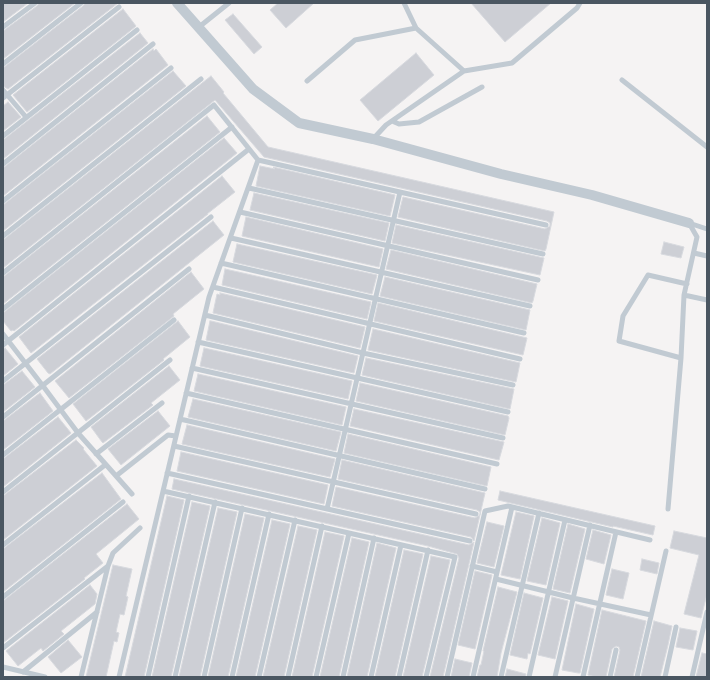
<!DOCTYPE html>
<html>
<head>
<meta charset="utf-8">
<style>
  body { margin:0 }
  #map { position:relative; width:710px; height:680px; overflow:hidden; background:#f5f3f3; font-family:"IBM Plex Sans",sans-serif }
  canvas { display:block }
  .frame { position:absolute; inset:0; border:4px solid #4a5661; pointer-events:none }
</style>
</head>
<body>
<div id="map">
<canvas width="710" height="680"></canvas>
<div class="frame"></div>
</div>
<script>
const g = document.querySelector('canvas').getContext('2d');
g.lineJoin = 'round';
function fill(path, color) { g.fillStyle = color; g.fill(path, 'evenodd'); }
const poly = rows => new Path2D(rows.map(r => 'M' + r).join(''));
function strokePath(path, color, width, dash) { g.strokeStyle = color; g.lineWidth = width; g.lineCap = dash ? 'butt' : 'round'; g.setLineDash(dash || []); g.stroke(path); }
const building = poly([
  [3,3,28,3,3,22,3,3],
  [39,3,75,3,3,59,3,31,37,6,39,3],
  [85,3,118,3,8,89,3,86,3,68,83,6,85,3],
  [278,3,314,3,286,28,270,10,278,3],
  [471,3,551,3,505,42,471,3],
  [123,9,136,26,135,27,27,112,13,95,123,9],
  [233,14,262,47,254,54,225,20,233,14],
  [140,33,148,43,3,159,3,140,140,33],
  [153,49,154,51,156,49,168,65,3,196,3,168,153,49],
  [416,53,434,75,378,121,360,100,416,53],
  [173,71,186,86,3,231,3,205,173,71],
  [211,76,224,92,223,93,268,147,554,212,546,249,545,251,398,217,403,197,545,229,550,226,550,223,547,221,264,157,215,100,3,268,3,240,211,76],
  [8,102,21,117,3,131,3,106,8,102],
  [207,116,220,132,3,304,3,277,207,116],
  [224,138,237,153,14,331,13,330,11,331,3,321,3,313,224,138],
  [260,166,275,169,273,167,395,195,390,216,256,186,260,166],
  [222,176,235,192,207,214,208,214,31,353,19,337,222,176],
  [254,193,389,223,385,241,250,210,254,193],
  [246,217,383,249,379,267,242,236,246,217],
  [213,221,224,235,50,374,48,373,37,359,213,221],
  [396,225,544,258,540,275,392,243,396,225],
  [664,242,684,247,681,258,661,254,664,242],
  [237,244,377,275,372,294,233,262,237,244],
  [391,250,537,284,533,301,532,303,386,269,391,250],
  [225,269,371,302,367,319,222,285,225,269],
  [191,272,204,289,173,314,174,316,69,398,55,381,191,272],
  [385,277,530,310,526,330,380,296,385,277],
  [220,293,365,327,360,348,213,313,217,294,220,295,220,293],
  [378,303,527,338,523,355,374,321,378,303],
  [178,321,190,337,163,359,164,360,86,421,73,404,178,321],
  [210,321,211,321,358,356,354,373,206,340,210,321],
  [373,329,520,363,516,382,368,350,373,329],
  [5,348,18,364,3,376,3,349,5,348],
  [204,348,352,381,348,399,200,366,204,348],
  [366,358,514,389,510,409,362,375,366,358],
  [169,366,180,380,151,403,153,405,103,443,102,442,91,427,169,366],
  [22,371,35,387,3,412,3,385,22,371],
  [198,374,346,407,342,425,194,391,198,374],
  [360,383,508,416,509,418,505,435,356,401,360,383],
  [40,393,53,411,3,450,3,421,40,393],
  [193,399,341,432,336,451,188,417,193,399],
  [354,409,504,442,499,460,350,426,354,409],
  [158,411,170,426,121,465,108,449,158,411],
  [58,417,71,433,3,487,3,459,58,417],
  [187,425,335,459,330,477,182,444,187,425],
  [348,434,491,467,487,486,344,453,348,434],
  [76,440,84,448,83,449,97,466,3,540,3,496,76,440],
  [181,452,328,485,324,504,177,471,181,452],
  [342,460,485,493,474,541,471,537,332,506,336,487,475,518,480,515,480,512,477,510,338,479,342,460],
  [102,473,121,499,3,592,3,549,102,473],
  [174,479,469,545,474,542,443,677,430,677,459,558,457,554,428,546,172,489,174,479],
  [500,491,655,526,653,535,613,526,613,527,498,500,500,491],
  [167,496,184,500,144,677,125,677,167,496],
  [192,502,210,506,171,677,152,677,192,502],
  [127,504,139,519,96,554,103,563,84,578,85,579,3,643,3,601,127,504],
  [218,508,237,512,200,677,179,677,218,508],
  [516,512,534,516,520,579,501,575,516,512],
  [245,514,264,518,228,677,208,677,245,514],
  [542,518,560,523,546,585,527,581,542,518],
  [272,520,290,524,255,677,236,677,272,520],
  [487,522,504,526,494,567,477,563,487,522],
  [568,524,585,529,570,593,553,589,568,524],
  [298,526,317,530,284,677,263,677,298,526],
  [593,530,611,535,604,564,586,559,593,530],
  [674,531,707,538,707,594,701,618,684,614,699,555,670,548,674,531],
  [325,532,344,536,312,677,292,677,325,532],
  [352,538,369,542,339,677,320,677,352,538],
  [377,543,396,548,367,677,347,677,377,543],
  [404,550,423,554,395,677,375,677,404,550],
  [431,556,450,560,422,677,403,677,431,556],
  [642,559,659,563,657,574,640,570,642,559],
  [113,565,132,569,126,596,128,597,124,615,120,614,116,632,119,633,117,642,114,641,106,677,86,677,113,565],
  [612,569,629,573,623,599,606,595,612,569],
  [475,571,492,575,475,649,458,645,475,571],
  [90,585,97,594,95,604,61,631,64,634,43,651,41,648,18,666,6,651,90,585],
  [498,587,517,592,501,653,497,677,477,677,480,665,481,665,484,651,483,651,498,587],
  [524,593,543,598,530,654,528,653,527,659,510,655,524,593],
  [552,597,568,601,555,659,538,655,552,597],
  [576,604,594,609,580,673,578,673,562,670,576,604],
  [602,610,646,621,633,677,614,677,620,650,619,647,616,646,612,649,606,677,596,677,588,675,602,610],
  [654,621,672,626,668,645,660,677,641,677,654,621],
  [680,628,697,631,693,650,676,647,680,628],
  [68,640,82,657,61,673,48,657,68,640],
  [702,653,707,654,707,677,696,677,702,653],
  [455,659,472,663,469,677,451,677,455,659],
  [507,669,526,674,525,677,505,677,507,669]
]);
fill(building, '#cdcfd5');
strokePath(building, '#d7d9de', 1);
strokePath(poly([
  [404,3,416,28],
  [3,27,35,3],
  [199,27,229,3],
  [3,64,81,3],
  [622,80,707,147],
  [307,81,355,40,416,28,464,71],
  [3,90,26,117],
  [3,98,119,7],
  [392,121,399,124,419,122,482,87],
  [3,136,137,30],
  [373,139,386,125,464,71,512,63,577,8,580,3],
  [3,164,153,44],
  [249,188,543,254],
  [3,201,171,68],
  [240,212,538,280],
  [689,223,707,229],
  [3,236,201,79],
  [231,238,530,306],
  [694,253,707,256],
  [221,263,524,333],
  [3,273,214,105,258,160],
  [213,287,520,359],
  [684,295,707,300],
  [3,309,232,127],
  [205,315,363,353,513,385],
  [3,334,43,386,78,433,132,494],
  [198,342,508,412],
  [3,345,249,149],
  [681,358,619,341,623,316,648,275,687,284],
  [192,368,503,438],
  [3,381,211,217],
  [186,393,497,464],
  [3,417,189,269],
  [180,419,485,489],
  [174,446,476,514],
  [96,454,162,403],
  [3,455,174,320],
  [167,473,470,541],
  [116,476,168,435,176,436],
  [163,491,455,557,426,677],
  [3,492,170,360],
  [327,509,400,192],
  [668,509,681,358,684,295,697,237,689,223],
  [3,545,105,465],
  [108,566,113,553,140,528],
  [472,566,497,572],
  [496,579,573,598,651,615],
  [3,597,123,502],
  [3,648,108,566,81,677],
  [3,667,45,677],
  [23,672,97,612],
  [119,677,209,297,258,160,546,225],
  [148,677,189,496],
  [175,677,215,502],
  [204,677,242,508],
  [232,677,269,514],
  [259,677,295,520],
  [288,677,322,526],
  [316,677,349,533],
  [343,677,374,538],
  [371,677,401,545],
  [399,677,428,550],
  [447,677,485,511,508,506,650,540],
  [473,677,512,507],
  [501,677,539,513],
  [529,677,565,520],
  [555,677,590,525],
  [583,677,616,532],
  [610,677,616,650],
  [637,677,666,551],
  [665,677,676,627],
  [692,677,707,612]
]), '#c1cad2', 5);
strokePath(poly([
  [177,3,253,89,299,123,373,139,501,174,592,195,689,223]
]), '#c1cad2', 10);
</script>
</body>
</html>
